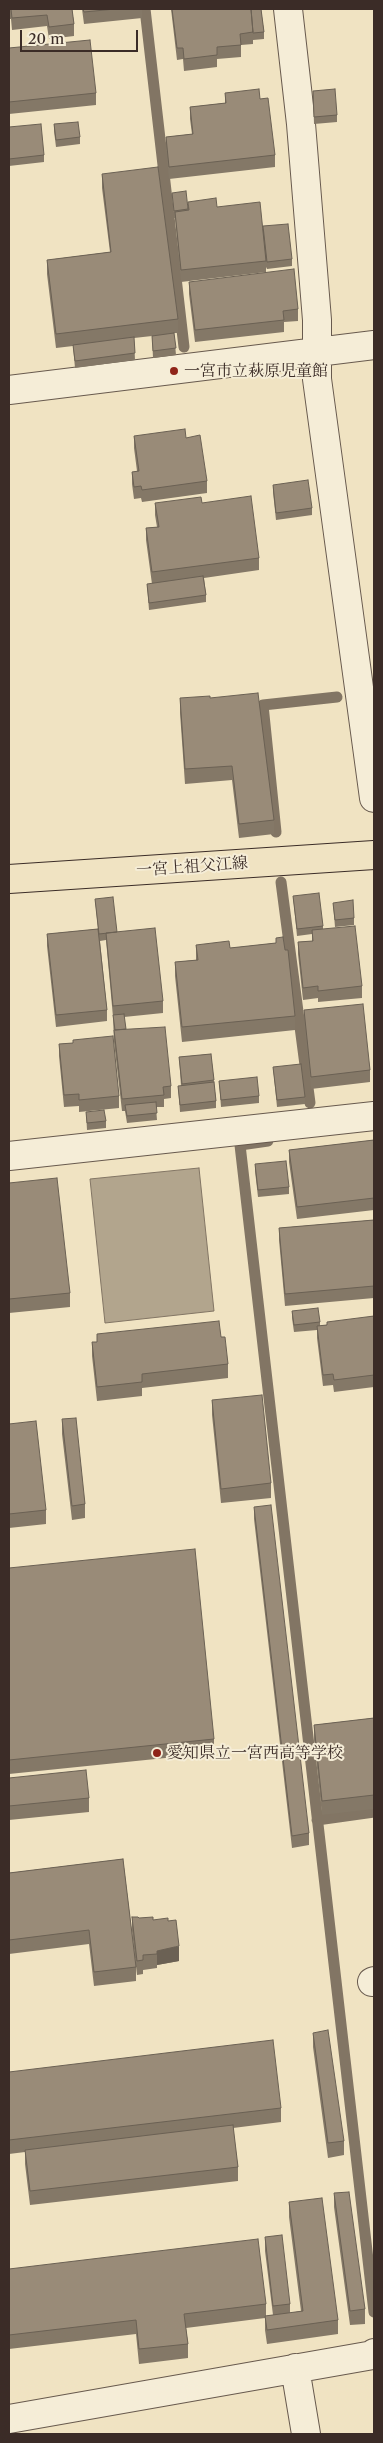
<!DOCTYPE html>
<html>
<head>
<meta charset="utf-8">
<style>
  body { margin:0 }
  #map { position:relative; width:383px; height:2443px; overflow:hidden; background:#f0e3c2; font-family:"Libre Caslon Text",serif }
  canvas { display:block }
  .frame { position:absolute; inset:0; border:10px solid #3b2c27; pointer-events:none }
  .scale { position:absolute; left:20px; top:30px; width:118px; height:22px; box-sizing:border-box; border:2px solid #3b2c27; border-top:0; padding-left:6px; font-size:15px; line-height:18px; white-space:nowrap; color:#3b2c27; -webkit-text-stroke:4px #f5edd7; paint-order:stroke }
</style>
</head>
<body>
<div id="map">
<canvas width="383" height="2443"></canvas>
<div class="frame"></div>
<div class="scale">20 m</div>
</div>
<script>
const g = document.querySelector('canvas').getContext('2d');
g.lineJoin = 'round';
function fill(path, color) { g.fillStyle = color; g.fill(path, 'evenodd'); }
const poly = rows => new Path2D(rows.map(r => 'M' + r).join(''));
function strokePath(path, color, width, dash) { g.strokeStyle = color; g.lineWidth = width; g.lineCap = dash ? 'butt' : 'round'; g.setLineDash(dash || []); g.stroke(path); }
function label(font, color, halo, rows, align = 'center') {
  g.font = font + ' "Libre Caslon Text","Noto Serif JP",serif'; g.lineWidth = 4; g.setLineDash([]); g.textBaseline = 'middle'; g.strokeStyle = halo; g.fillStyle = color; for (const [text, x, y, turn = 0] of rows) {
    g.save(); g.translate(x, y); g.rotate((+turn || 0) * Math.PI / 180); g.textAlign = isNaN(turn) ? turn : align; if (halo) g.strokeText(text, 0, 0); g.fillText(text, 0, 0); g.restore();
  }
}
const water = poly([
  [199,1168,214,1311,105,1323,90,1179,199,1168]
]);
fill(water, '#b2a58d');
strokePath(water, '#827564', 1);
strokePath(poly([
  [145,9,184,347],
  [276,832,263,705,337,697],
  [281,882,310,1103],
  [268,1141,240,1145,374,2312],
  [317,1820,374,1812]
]), '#827564', 11);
const minor = poly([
  [288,9,301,124,317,320,317,379,374,798],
  [9,390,374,345],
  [9,1156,374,1116],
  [372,1982,374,1981],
  [295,2368,306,2434],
  [9,2419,373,2355,374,2353]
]);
const major = poly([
  [9,879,374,855]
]);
strokePath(minor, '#685a4e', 30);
strokePath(major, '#3b2c27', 30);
strokePath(minor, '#f5edd7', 28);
strokePath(major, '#f0e3c2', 28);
fill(poly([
  [9,9,72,9,74,24,74,36,49,39,47,26,12,30,11,19,9,19],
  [82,9,142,9,142,18,84,24],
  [171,9,261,9,264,32,264,39,253,40,253,39,253,44,241,45,241,57,217,59,217,67,184,71,183,59,177,60],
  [9,48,96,93,96,105,9,114],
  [313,91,337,115,337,122,314,124],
  [225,93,260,99,275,155,275,167,169,179,166,149,166,137,192,134,190,119,190,107,225,103],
  [54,124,80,137,80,144,56,147,54,131],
  [9,127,44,155,44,162,9,166],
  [102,174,178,319,178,333,174,333,176,355,153,358,152,336,134,338,135,360,75,368,73,346,56,348,47,274,47,260,110,252,102,188],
  [172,193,188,207,217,207,263,229,292,259,292,266,267,269,266,267,266,272,181,282,175,218,174,218],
  [189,282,298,309,298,321,284,322,284,332,195,342,189,294],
  [134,436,186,438,207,481,207,493,142,502,141,498,134,499,132,484,132,472,137,471,134,448],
  [273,485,312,508,312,515,276,520,273,492],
  [155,503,202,503,259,558,259,570,204,578,206,595,206,602,149,610,147,584,152,584,146,540,146,528,157,527,155,515],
  [180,698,210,698,274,820,274,834,239,838,232,780,185,784,180,713],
  [293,896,323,926,323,929,362,986,362,998,318,1002,318,998,303,1000,298,954,298,942,312,941,312,934,297,936],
  [95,899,163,1001,163,1013,124,1017,126,1030,171,1086,171,1098,164,1099,164,1107,156,1107,157,1120,127,1123,125,1111,122,1111,114,1042,113,1017,106,940,100,941,107,1010,107,1021,56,1027,47,946,47,934,98,929],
  [333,903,354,918,354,925,335,927],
  [276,938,295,1016,295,1030,182,1042,175,976,175,962,196,960,196,945,230,948,276,943],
  [304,1010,370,1070,370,1082,311,1089,304,1022],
  [73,1043,119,1096,119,1108,79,1112,79,1106,64,1107,59,1056,59,1044],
  [211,1054,216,1101,216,1108,180,1112,178,1086,181,1086,179,1057],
  [273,1067,305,1097,305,1104,277,1107],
  [219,1081,259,1096,259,1103,221,1107],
  [86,1112,106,1121,106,1128,87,1130],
  [374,1140,374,1210,297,1219,289,1162,289,1150],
  [255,1164,289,1187,289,1194,258,1197,255,1171],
  [9,1183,70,1293,70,1307,9,1313],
  [374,1220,374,1298,285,1306,279,1240,279,1228],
  [292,1311,320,1322,320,1326,374,1316,374,1387,334,1392,333,1385,323,1386,317,1338,317,1330,294,1332,292,1318],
  [97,1334,221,1337,228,1364,228,1378,142,1388,142,1396,97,1401,92,1356,92,1342,97,1342],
  [212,1400,271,1483,271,1498,221,1503,212,1415],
  [62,1419,85,1504,85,1518,72,1520,62,1434],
  [9,1424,46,1510,46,1524,9,1528],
  [254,1507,309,1833,309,1845,292,1848,254,1519],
  [9,1568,214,1739,214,1753,9,1774],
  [374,1718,374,1809,322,1815,314,1740,314,1725],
  [9,1778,89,1798,89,1812,9,1820],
  [123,1859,136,1967,136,1981,94,1986,89,1944,9,1954,9,1873],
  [132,1917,153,1920,168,1921,179,1961,157,1965,157,1968,143,1970,143,1974,137,1975,132,1931],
  [313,2033,344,2141,344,2155,328,2158,313,2047],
  [9,2072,281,2108,281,2122,233,2128,238,2167,238,2181,30,2205,25,2164,25,2152,9,2154],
  [334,2193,365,2309,365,2324,350,2325,334,2207],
  [289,2202,338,2320,338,2334,267,2344,265,2330,265,2318,186,2328,188,2344,188,2358,139,2364,136,2334,9,2349,9,2269,266,2304,266,2316,273,2315,265,2251,265,2237,290,2304,290,2313,301,2311,289,2217]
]), '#847867');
fill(poly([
  [179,1946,179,1961,157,1965,157,1951]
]), '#6b6154');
const building = poly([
  [11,9,72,9,74,24,49,27,47,15,12,18,11,9],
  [83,9,115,9,84,12,83,9],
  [172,9,251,9,253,32,240,34,241,45,217,47,217,55,184,59,183,48,177,48,172,9],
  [251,9,261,9,264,32,253,33,251,9],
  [90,40,96,93,9,102,9,48,90,40],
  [259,89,260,99,268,98,275,155,169,167,166,137,193,134,190,107,226,103,225,93,259,89],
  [335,89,337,115,314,117,313,91,335,89],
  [78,122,80,137,56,140,54,124,78,122],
  [41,124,44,155,9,159,9,127,41,124],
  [158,167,178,319,56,334,47,260,111,252,102,174,158,167],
  [186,191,188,209,174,211,172,193,186,191],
  [216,198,217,207,260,202,266,261,181,270,175,212,189,210,188,202,216,198],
  [288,224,292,259,267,262,263,226,288,224],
  [294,269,298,309,283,311,284,320,195,330,189,282,294,269],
  [174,333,176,348,153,351,152,336,174,333],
  [134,337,135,353,75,361,73,345,134,337],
  [185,429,186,438,200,435,207,481,142,490,141,486,134,487,132,472,139,471,134,436,185,429],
  [308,480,312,508,276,513,273,485,308,480],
  [251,496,259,558,152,572,146,528,159,527,155,503,201,497,202,503,251,496],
  [203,576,206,595,149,603,147,584,203,576],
  [258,693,274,820,239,824,232,766,185,769,180,698,210,696,210,698,258,693],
  [319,893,323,926,297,929,293,896,319,893],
  [113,897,117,932,99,934,95,899,113,897],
  [353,900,354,918,335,920,333,903,353,900],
  [355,926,362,986,318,991,318,986,303,988,298,942,313,941,312,930,355,926],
  [155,928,163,1001,113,1006,106,933,155,928],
  [98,929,107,1010,56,1015,47,934,98,929],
  [283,937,285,950,288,950,295,1016,182,1027,175,962,198,960,196,945,229,941,230,948,276,943,276,938,283,937],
  [363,1004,370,1070,311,1077,304,1010,363,1004],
  [124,1014,126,1029,115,1030,113,1015,124,1014],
  [165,1027,171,1086,163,1087,164,1095,122,1099,114,1030,165,1027],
  [113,1036,119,1096,79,1100,79,1094,64,1095,59,1044,73,1043,73,1040,113,1036],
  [211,1054,214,1080,182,1084,179,1057,211,1054],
  [301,1064,305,1097,277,1100,273,1067,301,1064],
  [257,1077,259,1096,221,1100,219,1081,257,1077],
  [214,1082,216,1101,180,1105,178,1086,214,1082],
  [156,1102,157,1113,127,1116,125,1105,156,1102],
  [104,1110,106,1121,87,1123,86,1112,104,1110],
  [374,1140,374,1198,297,1207,289,1150,374,1140],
  [286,1161,289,1187,258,1190,255,1164,286,1161],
  [57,1178,70,1293,9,1299,9,1183,57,1178],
  [374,1220,374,1286,285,1294,279,1228,374,1220],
  [318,1308,320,1322,294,1325,292,1311,318,1308],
  [374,1316,374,1375,334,1380,333,1374,323,1375,317,1326,327,1325,327,1322,374,1316],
  [219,1321,221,1337,225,1337,228,1364,142,1374,142,1382,97,1387,92,1342,97,1342,97,1334,219,1321],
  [262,1395,271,1483,221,1489,212,1400,262,1395],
  [76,1418,85,1504,72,1506,62,1419,76,1418],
  [36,1421,46,1510,9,1514,9,1424,36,1421],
  [271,1505,309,1833,292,1836,254,1507,271,1505],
  [195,1549,214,1739,9,1760,9,1568,195,1549],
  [374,1718,374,1795,322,1801,314,1725,374,1718],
  [86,1770,89,1798,9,1806,9,1778,86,1770],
  [123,1859,136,1967,94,1972,89,1930,9,1940,9,1873,123,1859],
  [132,1917,138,1917,139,1918,153,1917,153,1920,168,1918,168,1921,176,1920,179,1946,157,1951,157,1954,143,1955,143,1960,137,1961,132,1917],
  [328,2030,344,2141,328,2143,313,2033,328,2030],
  [273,2040,281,2108,9,2140,9,2072,273,2040],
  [233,2125,238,2167,30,2191,25,2150,233,2125],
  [349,2192,365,2309,350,2311,334,2193,349,2192],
  [322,2198,338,2320,267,2330,265,2316,303,2311,289,2202,322,2198],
  [282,2235,290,2304,273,2306,265,2237,282,2235],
  [258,2239,266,2304,184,2314,188,2344,139,2349,136,2320,9,2335,9,2269,258,2239]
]);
fill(building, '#998b78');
strokePath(building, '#6b6154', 1);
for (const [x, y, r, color] of [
  [174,371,5,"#8f2418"],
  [157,1753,5,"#8f2418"]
]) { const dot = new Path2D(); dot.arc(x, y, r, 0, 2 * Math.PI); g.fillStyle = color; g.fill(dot); strokePath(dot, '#f5edd7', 2); }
label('16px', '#3b2c27', '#f5edd7', [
  ["一宮市立萩原児童館",184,371],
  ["愛知県立一宮西高等学校",167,1753]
], 'left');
label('16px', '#3b2c27', '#f5edd7', [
  ["一宮上祖父江線",192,867,-4]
]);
</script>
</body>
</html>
